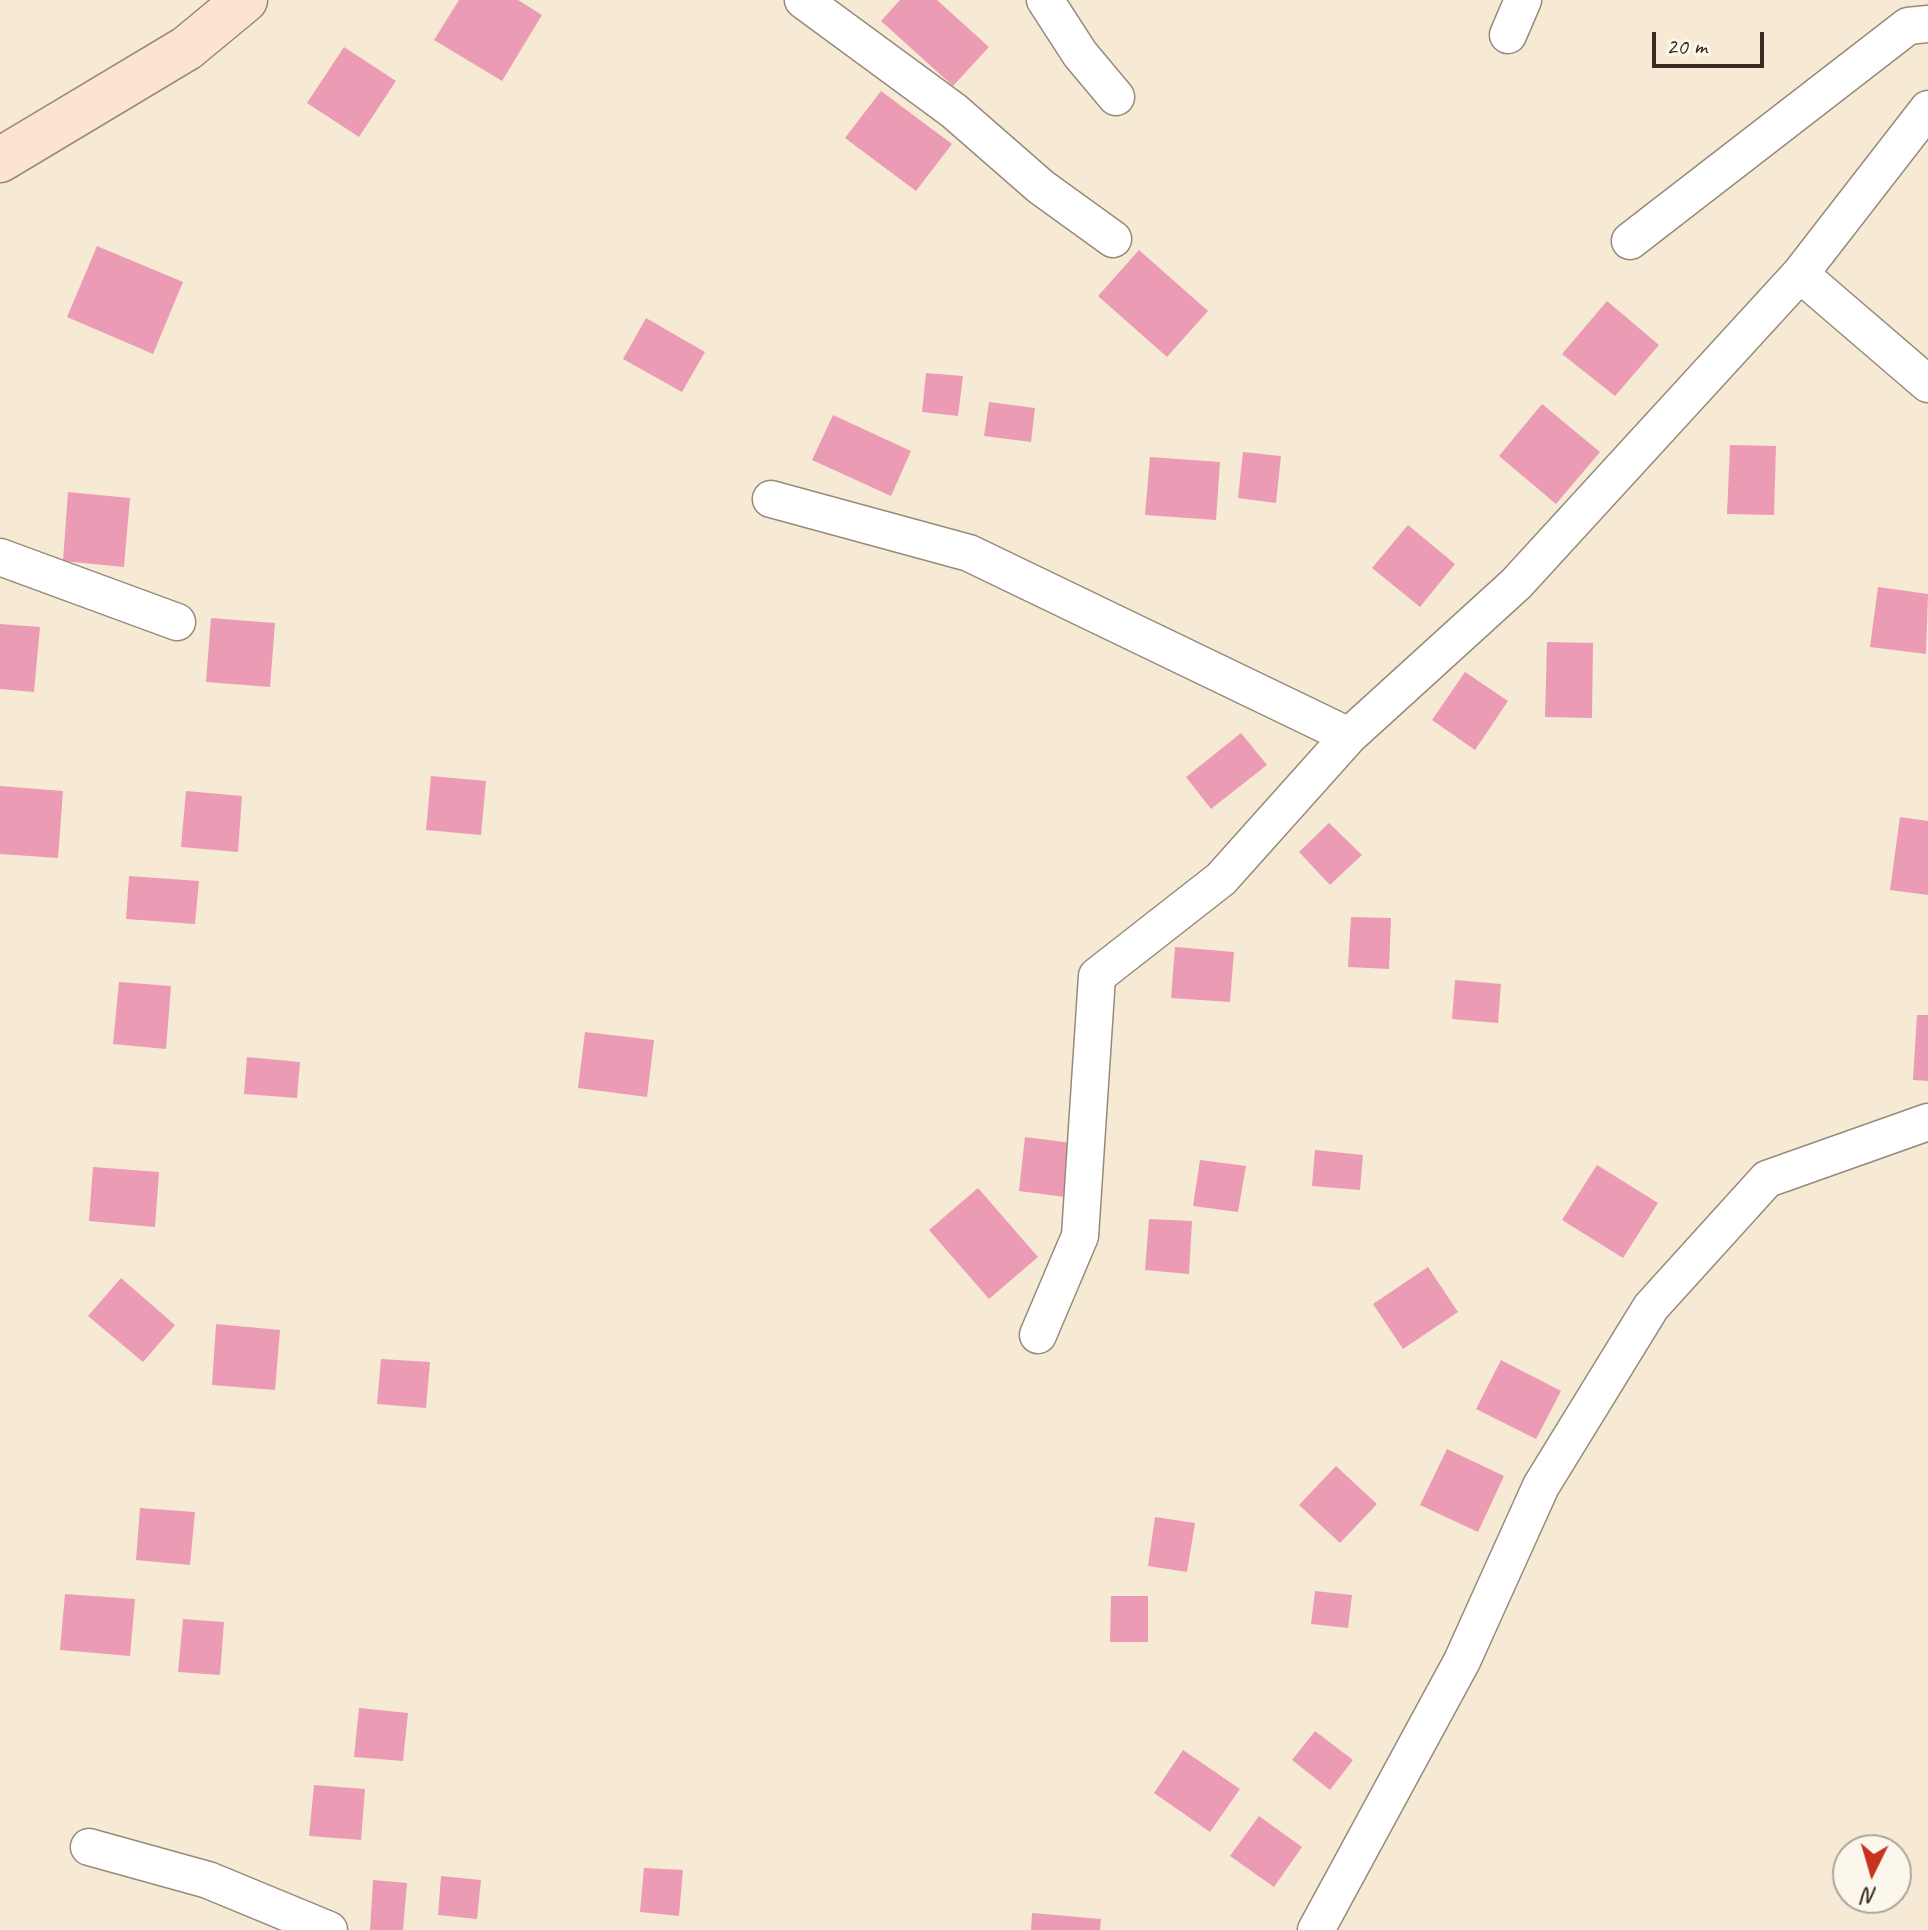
<!DOCTYPE html>
<html>
<head>
<meta charset="utf-8">
<style>
  body { margin:0 }
  #map { position:relative; width:1928px; height:1930px; overflow:hidden; background:#f6ead5; font-family:Caveat,sans-serif }
  canvas { display:block }
  .north { position:absolute; left:1832px; top:1834px; width:80px; height:80px; box-sizing:border-box; background:#fbf7ec; border:2px solid #aea59a; border-radius:50%; rotate:185deg; font-size:22px; font-weight:700; line-height:32px; text-align:center; color:#3b2a1e }
  .north::after { content:''; display:block; margin:auto; width:28px; height:36px; background:#c8321e; clip-path:polygon(50% 0,100% 100%,50% 72%,0 100%) }
  .scale { position:absolute; left:1652px; top:32px; width:112px; height:36px; box-sizing:border-box; border:4px solid #3b2a1e; border-top:0; padding-left:10px; font-size:24px; line-height:28px; white-space:nowrap; color:#3b2a1e; -webkit-text-stroke:6px #fbf7ec; paint-order:stroke }
</style>
</head>
<body>
<div id="map">
<canvas width="1928" height="1930"></canvas>
<div class="north">N</div>
<div class="scale">20 m</div>
</div>
<script>
const g = document.querySelector('canvas').getContext('2d');
g.lineJoin = 'round';
function fill(path, color) { g.fillStyle = color; g.fill(path, 'evenodd'); }
const poly = rows => new Path2D(rows.map(r => 'M' + r).join(''));
function strokePath(path, color, width, dash) { g.strokeStyle = color; g.lineWidth = width; g.lineCap = dash ? 'butt' : 'round'; g.setLineDash(dash || []); g.stroke(path); }
fill(poly([
  [459,0,518,0,542,15,502,81,434,40],
  [900,0,937,0,989,47,953,86,881,21],
  [344,47,396,81,359,137,307,103],
  [881,91,952,144,916,191,845,138],
  [97,246,183,282,153,354,67,317],
  [1139,250,1208,311,1167,357,1098,296],
  [1607,301,1659,345,1615,396,1562,354],
  [646,318,705,352,682,392,623,359],
  [926,373,963,376,958,416,922,412],
  [989,402,1035,408,1031,442,984,436],
  [1542,404,1600,452,1556,504,1499,456],
  [833,415,911,451,891,496,812,460],
  [1730,445,1776,446,1774,515,1727,514],
  [1243,452,1281,456,1276,503,1238,498],
  [1150,457,1220,462,1216,520,1145,515],
  [68,492,130,498,124,567,63,561],
  [1408,525,1455,564,1420,607,1372,568],
  [1878,587,1928,594,1926,654,1870,647],
  [211,618,275,623,270,687,206,682],
  [0,624,40,627,34,692,0,689],
  [1547,642,1593,643,1592,718,1545,717],
  [1465,672,1508,701,1475,750,1432,720],
  [1241,733,1267,765,1211,809,1186,777],
  [431,776,486,781,481,835,426,830],
  [0,786,63,791,58,858,0,854],
  [186,791,242,796,238,852,181,847],
  [1900,817,1928,821,1928,895,1890,890],
  [1329,823,1362,855,1330,885,1299,852],
  [129,876,199,881,195,924,126,919],
  [1351,917,1391,918,1389,969,1348,967],
  [1175,947,1234,952,1230,1002,1171,998],
  [1455,980,1501,984,1498,1023,1452,1019],
  [119,982,171,986,166,1049,113,1044],
  [1917,1015,1928,1015,1928,1081,1913,1080],
  [585,1032,654,1040,647,1097,578,1088],
  [247,1057,300,1062,297,1098,244,1094],
  [1025,1137,1072,1143,1065,1197,1019,1191],
  [1315,1150,1363,1155,1360,1190,1312,1186],
  [1200,1160,1246,1166,1238,1212,1193,1206],
  [1597,1165,1658,1203,1623,1258,1562,1220],
  [93,1167,159,1172,155,1227,89,1221],
  [978,1188,1038,1257,989,1299,929,1230],
  [1149,1219,1192,1221,1189,1274,1145,1270],
  [1428,1267,1458,1312,1403,1349,1373,1304],
  [121,1278,175,1325,143,1362,88,1316],
  [216,1324,280,1330,275,1390,212,1385],
  [381,1359,430,1362,426,1408,377,1404],
  [1501,1360,1561,1391,1536,1439,1476,1409],
  [1447,1449,1504,1476,1478,1532,1420,1505],
  [1336,1466,1377,1504,1340,1543,1299,1505],
  [140,1508,195,1512,190,1565,136,1560],
  [1155,1517,1195,1523,1187,1572,1148,1566],
  [1315,1591,1352,1595,1348,1628,1311,1624],
  [65,1594,135,1599,130,1656,60,1650],
  [1111,1596,1148,1596,1148,1642,1110,1642],
  [183,1619,224,1622,220,1675,178,1672],
  [359,1708,408,1713,403,1761,354,1757],
  [1315,1731,1353,1760,1330,1790,1292,1760],
  [1183,1750,1240,1789,1210,1832,1154,1793],
  [314,1785,365,1789,361,1840,309,1836],
  [1259,1816,1302,1847,1274,1887,1230,1856],
  [644,1868,683,1870,679,1916,640,1912],
  [441,1876,481,1880,477,1919,438,1915],
  [373,1880,407,1883,403,1930,370,1930],
  [1032,1913,1101,1919,1100,1930,1031,1930]
]), '#eb9cb4');
const minor = poly([
  [803,0,954,111,1041,187,1113,239],
  [1045,0,1080,54,1116,97],
  [1508,35,1523,0],
  [1630,241,1908,26,1928,24],
  [1800,274,1928,384],
  [771,499,969,553,1349,736],
  [0,557,177,622],
  [1038,1335,1080,1236,1097,976,1221,879,1349,736,1516,584,1800,274,1928,109],
  [89,1847,208,1880,329,1930],
  [1316,1930,1462,1661,1541,1486,1651,1307,1767,1179,1928,1122]
]);
const secondary = poly([
  [0,160,187,48,245,0]
]);
strokePath(minor, '#988a7a', 39);
strokePath(secondary, '#988a7a', 47);
strokePath(minor, '#fff', 36);
strokePath(secondary, '#fde4d0', 44);
</script>
</body>
</html>
